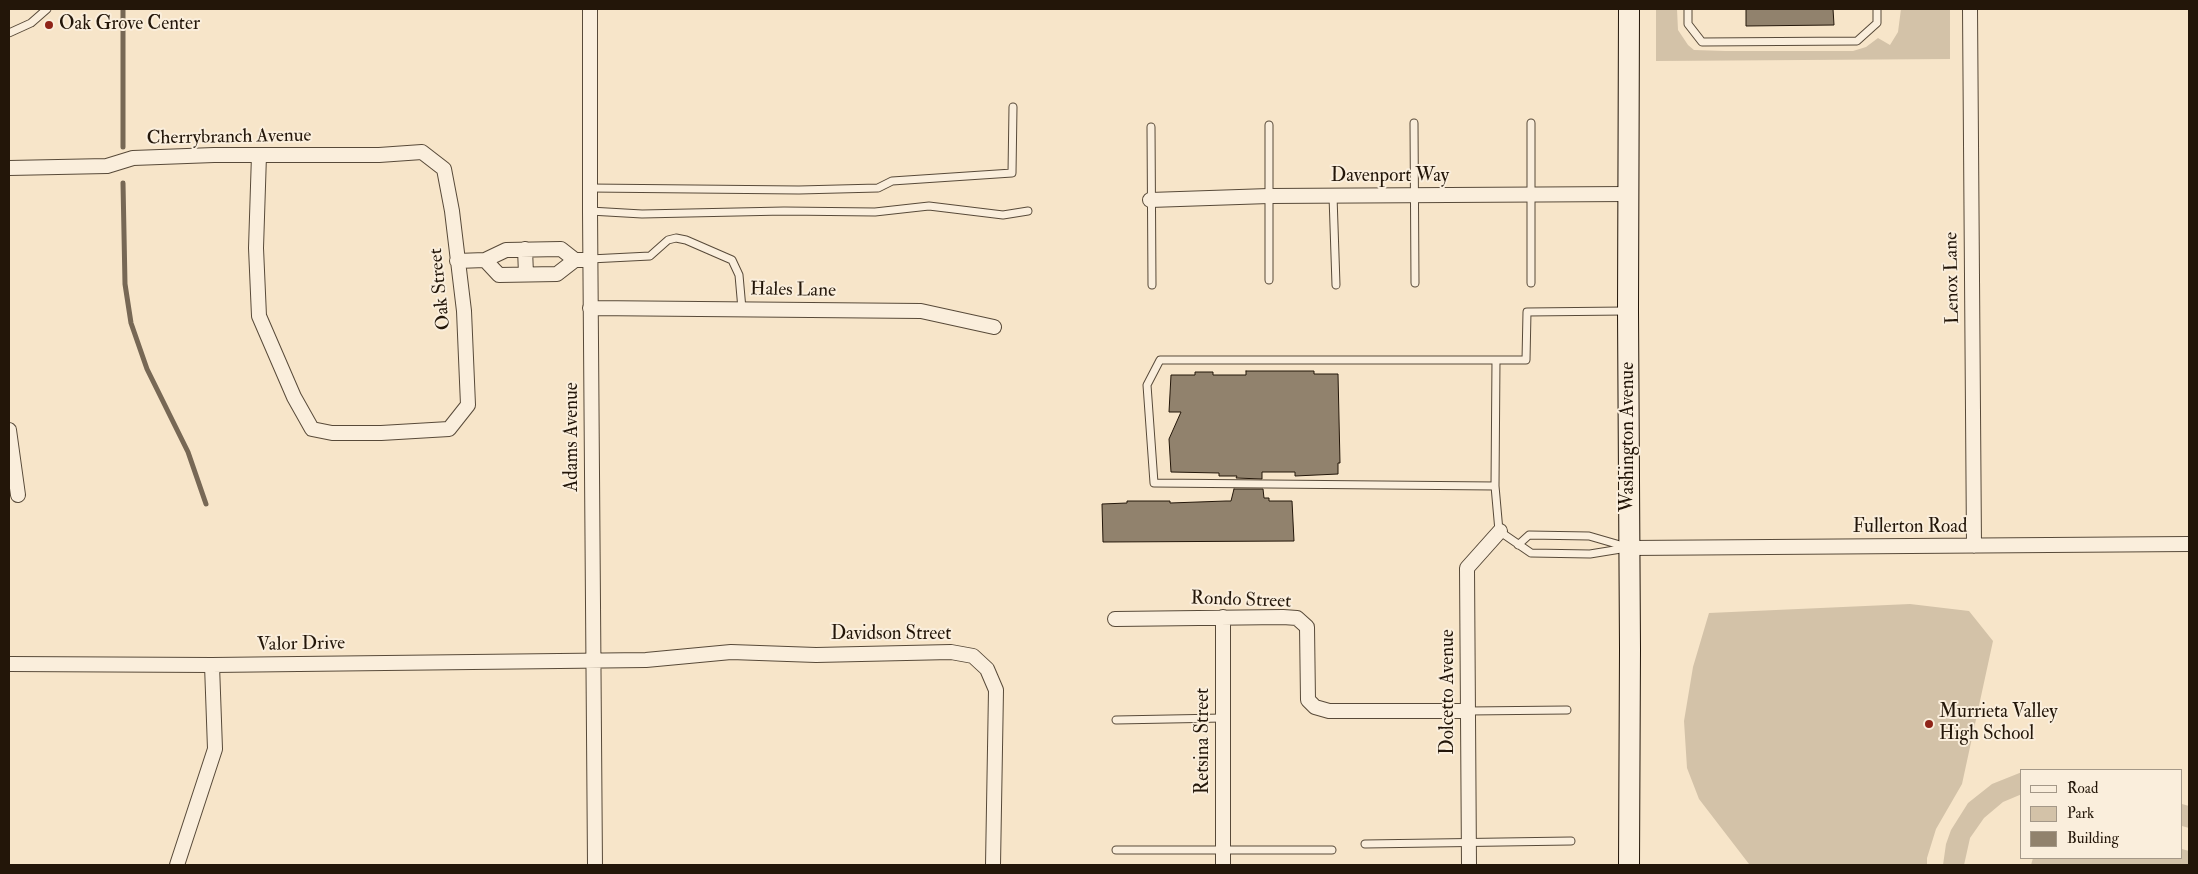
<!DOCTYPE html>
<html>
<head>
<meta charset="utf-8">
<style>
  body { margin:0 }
  #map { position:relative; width:2198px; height:874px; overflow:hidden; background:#f7e5c9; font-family:"IM FELL Double Pica",serif }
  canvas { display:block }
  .frame { position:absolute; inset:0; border:10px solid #231609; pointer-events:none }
  .legend { position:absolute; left:2020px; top:769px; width:162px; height:90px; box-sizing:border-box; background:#faeedc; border:1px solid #a49888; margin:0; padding:6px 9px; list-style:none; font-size:15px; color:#231609 }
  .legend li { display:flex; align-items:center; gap:10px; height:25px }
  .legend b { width:25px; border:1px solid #a49888 }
</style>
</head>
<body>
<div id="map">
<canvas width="2198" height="874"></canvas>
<div class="frame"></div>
<ul class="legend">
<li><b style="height:6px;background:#faeedc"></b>Road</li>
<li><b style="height:14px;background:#d3c2a8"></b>Park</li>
<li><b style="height:14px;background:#91826d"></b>Building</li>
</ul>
</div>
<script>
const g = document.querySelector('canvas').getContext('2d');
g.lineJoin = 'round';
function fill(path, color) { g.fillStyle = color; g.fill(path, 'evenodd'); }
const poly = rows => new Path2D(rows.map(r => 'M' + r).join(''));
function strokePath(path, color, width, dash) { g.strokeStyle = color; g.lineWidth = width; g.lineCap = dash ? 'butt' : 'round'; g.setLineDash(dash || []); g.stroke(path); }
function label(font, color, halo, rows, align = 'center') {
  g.font = font + ' "IM FELL Double Pica",serif'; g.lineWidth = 4; g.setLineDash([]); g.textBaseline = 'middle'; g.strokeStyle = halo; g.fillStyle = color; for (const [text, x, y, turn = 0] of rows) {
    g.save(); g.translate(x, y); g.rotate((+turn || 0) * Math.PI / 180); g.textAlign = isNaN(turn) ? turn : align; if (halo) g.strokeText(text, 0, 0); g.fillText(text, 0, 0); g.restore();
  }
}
fill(poly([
  [1656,9,1677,9,1678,30,1688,45,1694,50,1725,51,1853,51,1866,47,1878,38,1890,45,1898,32,1901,9,1950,9,1950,59,1656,61],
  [1910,604,1969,611,1993,641,1962,784,1936,829,1927,858,1927,865,1749,864,1699,799,1687,768,1684,721,1693,667,1709,613],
  [2022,772,2022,794,2003,802,1984,818,1970,838,1964,865,1943,865,1946,844,1951,830,1968,803,1992,784],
  [2182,804,2189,806,2189,828,2182,826],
  [2182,849,2189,851,2189,865,2031,865,2033,858,2182,858]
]), '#d3c2a8');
strokePath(poly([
  [123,9,123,147],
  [123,183,125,284,131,323,147,369,188,452,206,504]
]), '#776855', 5);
const building = poly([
  [1746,9,1833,9,1834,25,1746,26,1746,9],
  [1246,371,1314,371,1314,374,1338,374,1340,463,1338,463,1338,474,1295,476,1295,472,1262,472,1262,479,1236,478,1237,476,1219,476,1219,473,1171,472,1169,439,1181,412,1169,412,1171,375,1195,375,1195,372,1213,372,1213,375,1246,375,1246,371],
  [1234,489,1263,489,1264,498,1269,498,1269,501,1292,501,1294,541,1103,542,1102,504,1127,503,1127,501,1170,501,1170,503,1226,501,1231,501,1234,489]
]);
fill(building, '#91826d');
strokePath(building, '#231609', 1);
const lane = poly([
  [1688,9,1688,24,1702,42,1857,41,1877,23,1877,9],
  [9,33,31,23,47,9],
  [1414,123,1415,283],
  [1531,123,1531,283],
  [1151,127,1152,285],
  [589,188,799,190,878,188,892,181,1012,173,1013,107],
  [1333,196,1336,285],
  [590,211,642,214,784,211,875,212,929,206,1003,215,1028,211],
  [590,259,650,256,668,240,676,238,686,240,732,260,739,275,742,309],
  [1269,280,1269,125],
  [1496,360,1495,486,1499,531,1531,553,1590,554,1627,548],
  [1495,486,1154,483,1147,385,1160,360,1526,360,1527,312,1626,311],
  [1518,545,1529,535,1589,536,1627,547],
  [1468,711,1567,710],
  [1116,720,1223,718],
  [1365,844,1571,841],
  [1116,850,1332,850]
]);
const street = poly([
  [590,9,590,211,595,865],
  [1970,9,1974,546],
  [9,168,107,166,133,158,214,155,379,155,422,152,444,169,452,211,464,311,468,405,449,429,381,433,332,433,312,429,294,397,259,316,256,248,259,155],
  [1150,200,1269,196,1629,194],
  [525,249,526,274],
  [485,260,499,275,557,274,575,260,583,260],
  [457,261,485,260,506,250,561,249,575,260],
  [590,308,921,311,994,327],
  [9,430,18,495],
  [1630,548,2189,544],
  [1223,617,1223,865],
  [1115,619,1283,617,1297,618,1307,627,1308,700,1315,707,1329,711,1468,711],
  [9,664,212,665,646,660,731,652,816,655,951,652,973,656,987,669,996,690,993,865],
  [177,865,215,749,212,665],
  [1469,865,1467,568,1500,531]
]);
const secondary = poly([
  [1629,865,1630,649,1628,311,1629,9]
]);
strokePath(lane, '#584a39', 9);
strokePath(street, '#584a39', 16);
strokePath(secondary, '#231609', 22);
strokePath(lane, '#faeedc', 7);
strokePath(street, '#faeedc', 14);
strokePath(secondary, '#faeedc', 20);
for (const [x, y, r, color] of [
  [49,25,5,"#8f2418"],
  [1929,724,5,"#8f2418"]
]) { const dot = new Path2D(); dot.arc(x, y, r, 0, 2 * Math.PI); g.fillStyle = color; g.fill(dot); strokePath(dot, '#faeedc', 2); }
label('19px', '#231609', '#faeedc', [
  ["Oak Grove Center",59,25],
  ["Murrieta Valley",1939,713],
  ["High School",1939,735]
], 'left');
label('19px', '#231609', '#faeedc', [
  ["Cherrybranch Avenue",229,138,-1],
  ["Davenport Way",1390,177],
  ["Lenox Lane",1953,278,-91],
  ["Oak Street",441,289,-96],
  ["Hales Lane",793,291,1],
  ["Adams Avenue",573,437,-90],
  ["Washington Avenue",1629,437,-90],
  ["Fullerton Road",1910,528],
  ["Rondo Street",1241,601,2],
  ["Davidson Street",891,635],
  ["Valor Drive",301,645,-1],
  ["Dolcetto Avenue",1449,692,-90],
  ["Retsina Street",1204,741,-90]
]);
</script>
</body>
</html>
